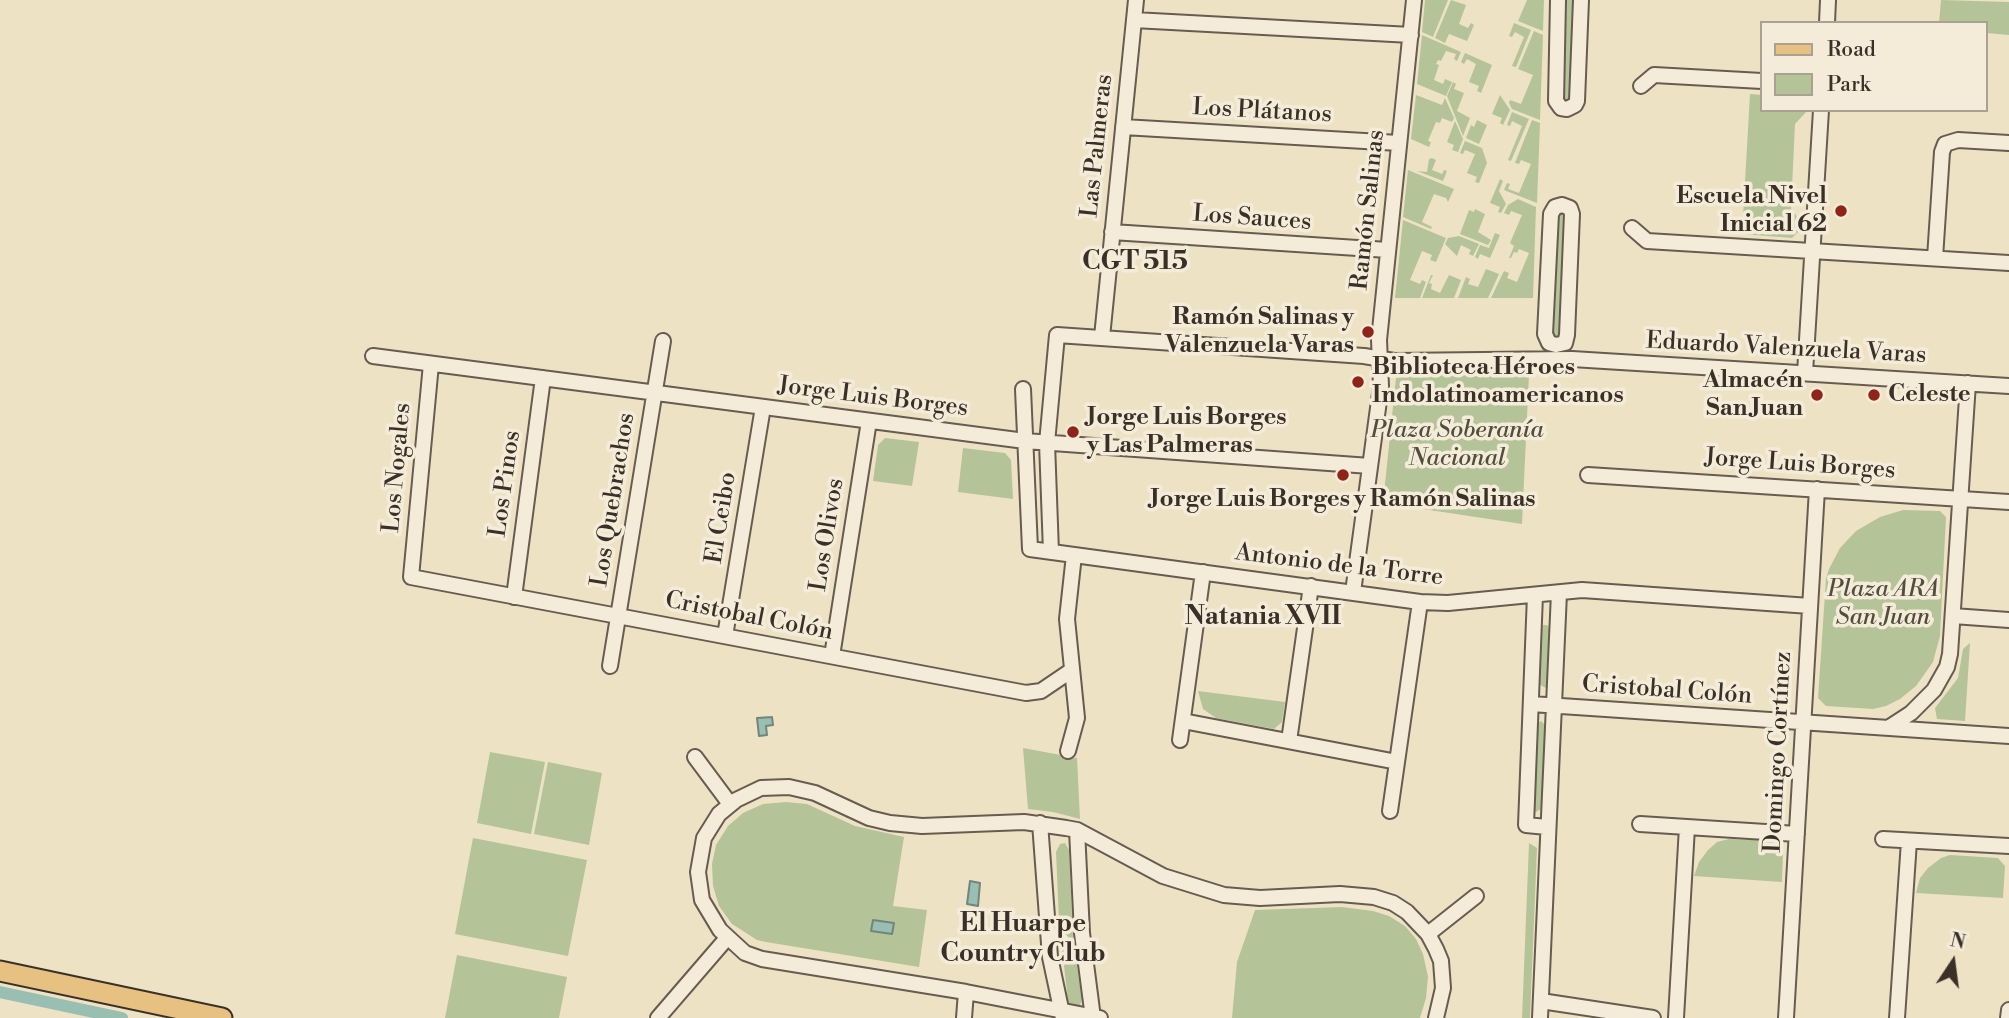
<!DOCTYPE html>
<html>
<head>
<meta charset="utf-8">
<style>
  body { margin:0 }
  #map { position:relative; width:2009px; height:1018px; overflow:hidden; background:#eee2c5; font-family:"Libre Bodoni",serif }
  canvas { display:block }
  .legend { position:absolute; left:1760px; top:21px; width:228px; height:91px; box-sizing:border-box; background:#f4ecd9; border:2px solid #aaa192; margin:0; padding:9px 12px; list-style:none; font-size:21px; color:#3a3028 }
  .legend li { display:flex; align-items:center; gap:14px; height:35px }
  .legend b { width:35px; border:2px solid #aaa192 }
  .north { position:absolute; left:1918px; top:927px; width:70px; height:70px; -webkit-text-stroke:5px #f4ecd9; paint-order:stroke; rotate:13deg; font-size:19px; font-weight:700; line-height:28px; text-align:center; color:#3a3028 }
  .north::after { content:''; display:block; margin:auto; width:24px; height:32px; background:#3a3028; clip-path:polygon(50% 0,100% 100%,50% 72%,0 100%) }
</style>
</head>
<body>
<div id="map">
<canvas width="2009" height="1018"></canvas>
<ul class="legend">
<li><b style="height:9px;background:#e7c182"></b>Road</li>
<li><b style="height:19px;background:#b4c498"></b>Park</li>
</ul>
<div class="north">N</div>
</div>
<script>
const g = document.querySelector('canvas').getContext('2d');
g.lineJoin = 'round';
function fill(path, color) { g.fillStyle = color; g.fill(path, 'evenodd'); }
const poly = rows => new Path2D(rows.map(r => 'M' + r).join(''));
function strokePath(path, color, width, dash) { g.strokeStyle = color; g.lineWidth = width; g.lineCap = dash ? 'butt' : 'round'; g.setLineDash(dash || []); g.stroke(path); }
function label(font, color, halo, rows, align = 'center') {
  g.font = font + ' "Libre Bodoni",serif'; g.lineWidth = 7; g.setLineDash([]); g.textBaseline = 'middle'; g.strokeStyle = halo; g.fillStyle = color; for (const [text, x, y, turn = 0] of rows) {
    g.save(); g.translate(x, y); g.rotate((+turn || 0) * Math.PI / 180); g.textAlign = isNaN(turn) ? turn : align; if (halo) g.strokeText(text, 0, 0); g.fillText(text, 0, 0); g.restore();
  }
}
fill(poly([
  [1425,0,1448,0,1433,37,1422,32],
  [1451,0,1466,5,1459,24,1468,28,1471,23,1474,25,1467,41,1449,34,1445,43,1435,38],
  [1527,0,1544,0,1543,31,1518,21],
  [1565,0,1576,0,1571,99,1567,102,1562,99],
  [1941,0,2009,2,2009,35,1986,33,1986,23,1939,23],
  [1514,23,1531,30,1516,67,1512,66,1524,37,1515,32,1512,37,1509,36],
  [1534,31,1543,35,1540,120,1512,109,1509,103,1510,100,1521,104,1533,75,1518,69],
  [1422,35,1461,52,1457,61,1454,59,1456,54,1446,51,1441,61,1438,60,1436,64,1439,65,1434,80,1443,84,1445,79,1452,82,1446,96,1417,84],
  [1465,53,1492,65,1481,93,1477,91,1479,86,1469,82,1476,64,1467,59,1464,64,1461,62],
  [1453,82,1456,84,1454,89,1464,93,1457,111,1470,118,1463,136,1447,96],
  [1750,94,1762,95,1762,110,1808,110,1795,124,1791,209,1800,220,1799,231,1792,238,1742,234],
  [1416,95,1442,105,1445,98,1454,118,1452,122,1442,118,1440,123,1436,122,1428,141,1431,142,1429,147,1411,139],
  [1500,95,1510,110,1503,125,1500,123,1502,118,1492,114],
  [1512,112,1529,119,1511,161,1508,160,1522,126,1512,121,1510,126,1507,125],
  [1477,120,1487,125,1479,144,1466,138,1471,125,1474,127],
  [1532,120,1540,123,1537,203,1504,190,1507,183,1510,184,1508,189,1519,193,1531,164,1521,160,1519,164,1515,163],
  [1455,121,1463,139,1458,152,1452,150,1454,145,1447,142],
  [1465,141,1482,148,1487,163,1479,183,1475,182,1477,177,1467,173,1475,154,1465,150,1463,154,1460,153],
  [1432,158,1436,160,1432,170,1442,174,1444,170,1447,171,1443,181,1417,171,1427,172,1429,159],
  [1408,170,1454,189,1448,202,1446,198,1434,194,1422,222,1432,227,1431,229,1403,217],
  [1500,179,1503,181,1499,191,1506,204,1501,213,1498,212,1500,207,1490,203],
  [1518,199,1536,207,1533,298,1491,298,1504,271,1509,273,1507,278,1517,282,1529,253,1519,249,1517,253,1514,252,1511,258,1509,258,1514,246,1510,243,1522,215,1511,211,1509,215,1504,213,1508,205],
  [1475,209,1485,214,1478,232,1491,240,1488,245,1460,234,1469,210,1474,212],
  [1566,212,1562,338,1551,339,1557,213],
  [1403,220,1446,238,1436,262,1430,260,1432,255,1422,251,1410,280,1420,284,1422,280,1426,282,1420,298,1395,298],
  [1495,233,1500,235,1490,258,1480,254,1478,259,1475,257,1480,245,1489,248],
  [1459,236,1479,244,1473,256,1469,254,1471,250,1461,245,1457,256,1445,244,1448,238],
  [1486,269,1499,274,1488,298,1458,298,1466,277,1470,279,1468,284,1478,287],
  [1431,275,1433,275,1429,283,1432,284,1431,289,1440,293,1449,275,1461,280,1454,298,1422,298],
  [1401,373,1529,374,1522,524,1383,503,1396,378],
  [885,438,919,442,912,486,873,481,878,445],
  [963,448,1005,453,1011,460,1013,499,958,492],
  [1903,510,1940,511,1946,517,1940,636,1933,662,1916,686,1900,699,1886,706,1873,709,1826,706,1818,698,1826,579,1829,569,1840,548,1856,531,1880,517],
  [1543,625,1547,625,1551,630,1549,683,1546,688,1538,684,1540,630],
  [1970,643,1965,721,1937,719,1935,708,1958,678,1963,649],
  [1198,691,1285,702,1282,722,1274,729,1216,718,1203,709],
  [1541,721,1545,725,1541,809,1536,812,1533,809,1537,724],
  [1023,748,1077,758,1080,819,1053,812,1028,809],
  [490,752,545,762,531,834,477,823],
  [548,762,602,773,589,845,534,834],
  [786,802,807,804,855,826,904,837,893,906,927,910,919,967,766,942,757,940,732,924,719,906,713,886,712,864,716,845,728,826,743,813,763,804],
  [473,838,587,860,568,956,455,934],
  [1729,839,1777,841,1783,851,1782,882,1694,876,1699,862,1708,850,1717,842],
  [1065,843,1069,850,1073,939,1082,1000,1079,1008,1072,1007,1068,1001,1059,921,1056,852,1060,844],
  [1529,843,1537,848,1530,1018,1522,1018],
  [1950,855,1998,858,2005,866,2003,898,1916,893,1920,878,1928,868,1941,858],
  [1342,907,1373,911,1389,916,1405,926,1416,939,1423,954,1428,977,1426,998,1420,1018,1232,1018,1237,962,1255,910],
  [457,955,567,977,559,1018,445,1018]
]), '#b4c498');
const water = poly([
  [772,717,773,725,766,726,767,735,759,736,757,718,772,717],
  [970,881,980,883,978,906,967,904,970,881],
  [873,920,894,923,892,934,871,931,873,920]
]);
fill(water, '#99beb2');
strokePath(water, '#73857b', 2);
strokePath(poly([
  [0,992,122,1018]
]), '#99beb2', 12);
const minor = poly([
  [1558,0,1556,101,1561,108,1567,109,1575,105,1577,101,1581,0],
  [1134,20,1411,35],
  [1827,23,1828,0],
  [1641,86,1654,75,1762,81],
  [1123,127,1399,143],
  [1562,205,1570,208,1572,214,1567,335,1565,343,1556,345,1549,343,1545,334,1551,214,1555,207,1562,205],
  [1632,228,1647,241,2009,263],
  [1112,232,1388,250],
  [1935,258,1942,152,1945,144,1958,140,2009,143],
  [1102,337,1136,0],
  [373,356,1025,441,1370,466],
  [431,364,411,577,1026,693,1041,691,1072,670],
  [1805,373,1821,110],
  [1023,389,1030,549,1420,602,1448,603,1582,590,1810,606],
  [1588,475,2009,502],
  [1051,552,1047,443,1057,335,1364,356,1394,361,1572,359,2009,386],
  [1353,592,1381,386,1379,340,1414,0],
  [1535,595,1526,825,1547,827],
  [514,597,543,378],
  [1953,616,2009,620],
  [725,636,763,407],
  [832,656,869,421],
  [610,666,663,341],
  [1531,704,2009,736],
  [1183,721,1397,762],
  [1888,728,1911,713,1934,690,1947,667,1950,654,1968,383],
  [1180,740,1203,572],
  [1289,741,1311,586],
  [1068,751,1077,718,1067,619,1074,555],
  [695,757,730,804],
  [1390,811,1420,602],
  [1040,823,1050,957,1063,1018],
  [1640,824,1797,834],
  [1077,830,1082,933,1093,1018],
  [1883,839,2009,846],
  [1428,934,1476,896],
  [1541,1001,1653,1018],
  [658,1018,727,938],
  [964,1018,966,992],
  [1100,1018,966,992,762,959,745,953,720,930,702,900,698,872,704,838,719,814,736,800,761,788,789,787,815,793,869,818,890,823,922,826,1024,822,1066,828,1077,830,1163,876,1224,895,1260,898,1340,894,1374,897,1393,903,1407,912,1428,934,1436,949,1441,961,1443,988,1436,1018],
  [1540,1018,1559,593],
  [1676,1018,1687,827],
  [1786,1018,1817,489],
  [1897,1018,1909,841],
  [2008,1018,2009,1010]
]);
const major = poly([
  [0,971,222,1018]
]);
strokePath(minor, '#675c4f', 18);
strokePath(major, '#3a3028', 23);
strokePath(minor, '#f4ecd9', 14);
strokePath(major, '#e7c182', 19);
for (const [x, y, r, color] of [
  [1841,211,7,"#8f2418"],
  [1368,332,7,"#8f2418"],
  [1358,382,7,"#8f2418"],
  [1817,395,7,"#8f2418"],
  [1874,395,7,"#8f2418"],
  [1073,432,7,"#8f2418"],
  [1343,475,7,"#8f2418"]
]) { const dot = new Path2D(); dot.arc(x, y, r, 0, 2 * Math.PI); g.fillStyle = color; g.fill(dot); strokePath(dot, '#f4ecd9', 2.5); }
label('24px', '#3a3028', '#f4ecd9', [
  ["Los Plátanos",1262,112,3],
  ["Las Palmeras",1098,146,-84],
  ["Ramón Salinas",1369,210,-84],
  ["Los Sauces",1252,219,4],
  ["Eduardo Valenzuela Varas",1786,349,3],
  ["Jorge Luis Borges",873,398,7],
  ["Jorge Luis Borges",1800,465,4],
  ["Los Nogales",398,468,-85],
  ["Los Pinos",506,484,-82],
  ["Los Quebrachos",614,500,-81],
  ["El Ceibo",722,518,-81],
  ["Los Olivos",828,535,-81],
  ["Antonio de la Torre",1339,566,7],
  ["Cristobal Colón",749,617,11],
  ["Cristobal Colón",1667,691,4],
  ["Domingo Cortínez",1779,752,-87]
]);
label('bold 24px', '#3a3028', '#f4ecd9', [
  ["Escuela Nivel",1827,197],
  ["Inicial 62",1827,225],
  ["Ramón Salinas y",1354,318],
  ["Valenzuela Varas",1354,346],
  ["Biblioteca Héroes",1372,368,"left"],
  ["Indolatinoamericanos",1372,396,"left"],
  ["Almacén",1803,381],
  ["San Juan",1803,409],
  ["Celeste",1888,395,"left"],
  ["Jorge Luis Borges",1087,418,"left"],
  ["y Las Palmeras",1087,446,"left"],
  ["Jorge Luis Borges y Ramón Salinas",1343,500,"center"]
], 'right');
label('italic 24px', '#524e3e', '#f4ecd9', [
  ["Plaza Soberanía",1457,431],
  ["Nacional",1457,459],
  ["Plaza ARA",1883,590],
  ["San Juan",1883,618]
]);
label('bold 26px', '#3a3028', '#f4ecd9', [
  ["CGT 515",1135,263],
  ["Natania XVII",1263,618],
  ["El Huarpe",1023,925],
  ["Country Club",1023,955]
]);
</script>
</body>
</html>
